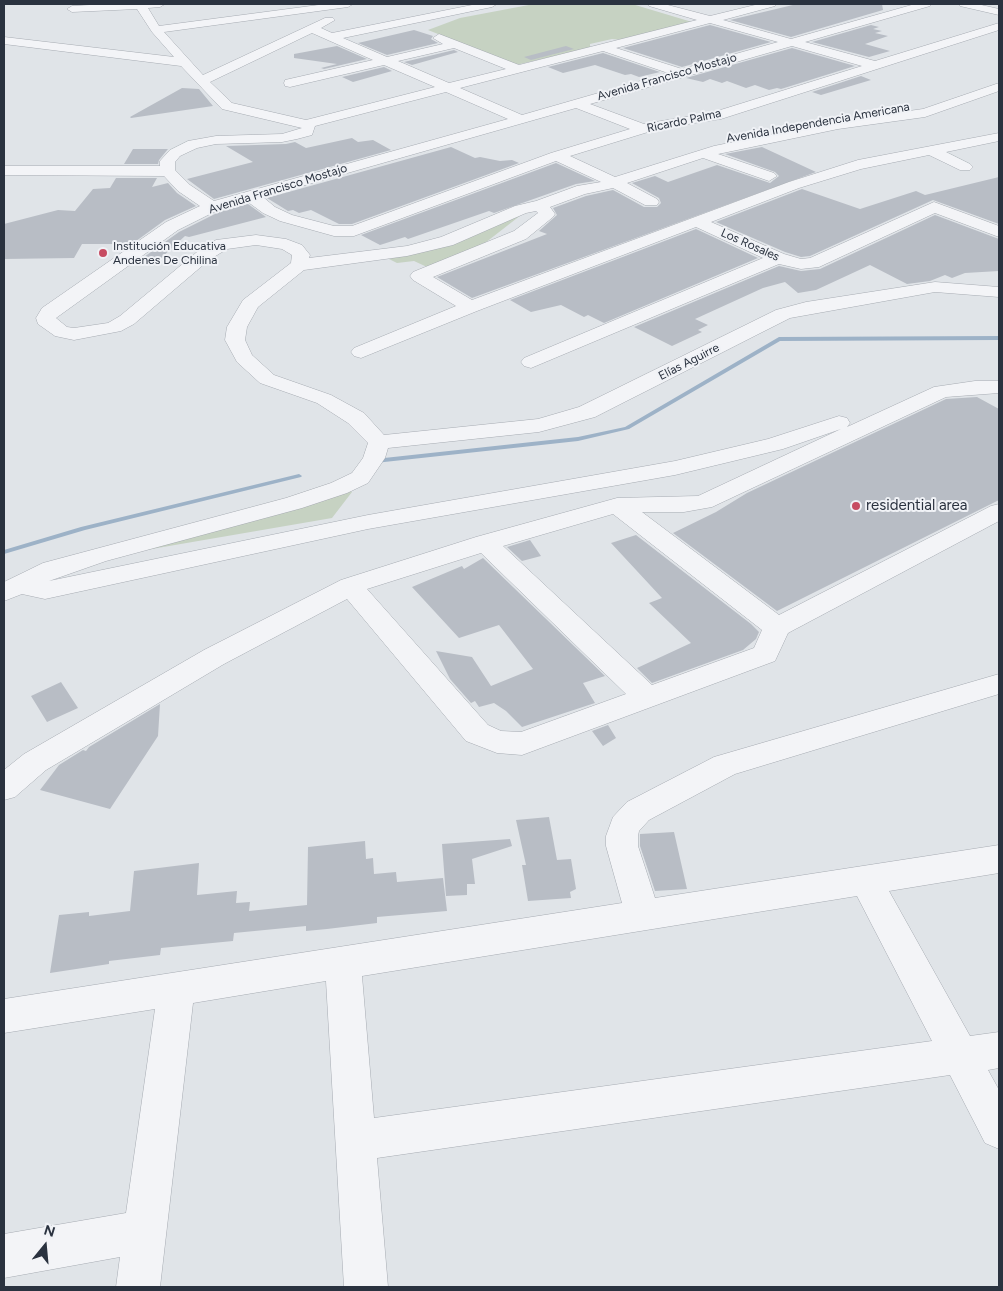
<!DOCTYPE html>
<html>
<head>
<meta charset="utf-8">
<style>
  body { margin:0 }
  #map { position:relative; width:1003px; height:1291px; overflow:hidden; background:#e0e4e8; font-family:Figtree,sans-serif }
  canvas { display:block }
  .frame { position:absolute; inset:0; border:5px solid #2a323f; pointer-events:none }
  .north { position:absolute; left:20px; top:1221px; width:50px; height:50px; -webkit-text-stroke:4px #f0f2f6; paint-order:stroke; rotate:17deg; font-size:14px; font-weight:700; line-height:20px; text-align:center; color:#2a323f }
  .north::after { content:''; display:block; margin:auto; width:18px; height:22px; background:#2a323f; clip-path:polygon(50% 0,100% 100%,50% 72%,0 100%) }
</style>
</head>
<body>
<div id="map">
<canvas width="1003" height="1291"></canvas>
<div class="frame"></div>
<div class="north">N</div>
</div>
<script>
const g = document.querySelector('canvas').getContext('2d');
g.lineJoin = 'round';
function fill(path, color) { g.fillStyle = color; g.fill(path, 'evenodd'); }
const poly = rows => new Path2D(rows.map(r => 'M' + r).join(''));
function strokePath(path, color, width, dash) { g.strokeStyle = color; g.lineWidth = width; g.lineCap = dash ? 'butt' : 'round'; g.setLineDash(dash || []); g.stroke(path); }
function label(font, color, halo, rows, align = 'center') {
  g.font = font + ' Figtree,sans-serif'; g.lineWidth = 4; g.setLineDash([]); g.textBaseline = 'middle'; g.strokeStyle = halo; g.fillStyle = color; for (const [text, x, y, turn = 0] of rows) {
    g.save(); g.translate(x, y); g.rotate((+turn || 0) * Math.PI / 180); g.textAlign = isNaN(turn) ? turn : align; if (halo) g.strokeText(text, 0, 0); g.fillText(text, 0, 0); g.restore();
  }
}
fill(poly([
  [534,4,632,4,692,22,622,40,612,39,590,44,590,48,516,65,428,30,460,18],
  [521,215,485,243,427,267,414,261,397,263,389,259,445,242],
  [347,487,352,492,332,518,111,556]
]), '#c6d2c2');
fill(poly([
  [999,336,999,340,780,341,629,429,578,441,375,463,372,461,375,459,578,437,625,427,779,337,999,336],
  [299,474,302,476,301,477,85,530,4,554,4,550,81,527,299,474]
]), '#9db2c7');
fill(poly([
  [797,4,882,4,883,10,791,37,730,20],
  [710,25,771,42,682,67,623,48],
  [871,25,879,27,873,29,882,31,875,33,888,36,865,44,890,51,869,57,812,42],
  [414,30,433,36,431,39,438,43,387,55,358,43],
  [337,46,367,59,324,69,321,68,337,64,294,58,294,54],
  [566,46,574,49,531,60,524,57],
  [792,48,855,66,781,89,777,88,769,90,755,85,746,88,727,81,722,83,710,79,703,82,686,78],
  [454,50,458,52,412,65,404,62],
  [603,53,660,72,639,77,631,74,625,75,595,65,563,73,548,67],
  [384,67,392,71,353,82,342,77],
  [861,76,871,80,821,95,812,92],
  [182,88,199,89,213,106,131,118,130,117],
  [352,138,358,142,373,140,391,150,214,199,187,179,253,162,226,146,286,144,295,142,306,148],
  [451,147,475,158,480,157,500,161,512,160,519,163,352,224,339,224,311,210,299,213,293,210,288,211,267,198],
  [762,147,816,172,472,298,437,277,547,234,539,231,557,215,553,208,586,196,613,190,644,207,657,207,661,203,659,198,632,183,655,176,668,182,717,165,770,183,779,176,775,172,725,154],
  [133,149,168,149,159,160,158,164,124,164],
  [556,163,595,181,576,184,494,213,489,211,408,239,405,237,380,245,361,235],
  [999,177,999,224,933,200,810,256,801,257,785,252,716,222,802,189,860,209,916,191,925,195],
  [116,178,157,178,152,187,168,183,177,193,196,206,165,220,132,244,82,244,74,258,4,259,4,224,58,210,75,211,93,189,110,188],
  [248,204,266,217,189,237,185,236,160,259,144,257,179,232,219,212],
  [935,215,999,239,999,271,965,273,952,278,945,275,930,281,907,284,870,265,816,290,798,293,785,282,763,288,695,319,708,325,698,330,702,332,672,346,634,327,779,266,801,271,820,269],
  [696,229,758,258,604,323,588,315,584,317,561,305,531,312,510,300],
  [977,397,999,409,999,500,777,611,673,533,716,512,747,493,946,399],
  [636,535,751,624,759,632,756,639,743,650,652,683,637,668,691,643,649,603,662,598,611,543],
  [530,540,541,556,522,561,507,547],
  [483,558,605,676,583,683,595,703,522,727,506,711,494,703,479,707,475,701,471,703,450,679,436,651,472,657,491,686,533,669,499,625,459,638,412,587,462,566,464,569],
  [61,682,78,708,47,722,31,696],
  [160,704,158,736,110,809,40,790,59,765,83,750,86,751,89,747],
  [608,725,616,738,603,746,592,731],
  [549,817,557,860,571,859,576,889,570,892,571,898,528,901,522,865,526,865,516,820],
  [674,832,687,889,655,891,640,846,640,834],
  [510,839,512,846,472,859,475,884,467,884,467,895,446,896,442,844],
  [365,841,366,859,373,858,374,874,396,872,397,882,443,878,447,911,377,917,377,923,327,929,306,931,306,926,234,933,233,941,161,948,160,955,109,961,109,964,50,973,59,915,89,912,89,916,130,911,134,871,199,863,197,895,237,891,236,903,250,902,249,911,307,905,308,847]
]), '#b8bdc5');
const minor = poly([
  [107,4,165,4,160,7,148,8,159,26,326,4,353,4,348,7,164,32,203,75,325,18,333,18,335,20,321,28,332,33,477,4,497,4,492,7,343,38,387,57,443,44,433,38,439,34,519,65,697,20,649,6,648,4,664,4,710,16,759,4,776,4,775,6,723,20,791,39,915,4,931,4,930,6,805,42,875,61,999,23,999,30,721,119,661,128,570,156,615,177,714,146,838,121,923,109,999,83,999,91,925,117,838,129,718,154,774,173,777,176,769,181,703,158,627,183,657,199,659,202,657,205,645,205,613,188,585,194,550,207,555,214,553,217,526,239,433,277,472,300,789,182,858,160,999,133,999,141,946,152,970,164,973,167,970,170,960,170,929,155,861,169,799,188,711,222,784,254,801,259,810,258,934,202,999,226,999,237,935,213,819,267,801,269,779,264,531,368,524,366,521,362,524,358,763,258,696,227,477,311,361,358,354,356,351,352,354,348,456,306,413,280,410,276,413,272,514,231,538,213,536,211,526,213,453,245,407,256,304,270,258,307,247,327,245,340,252,355,274,375,331,395,364,413,384,435,538,419,579,407,776,310,806,302,935,282,999,287,999,297,935,292,790,318,595,417,539,432,388,448,385,458,368,483,347,493,302,508,106,561,49,581,368,515,675,461,768,439,839,416,847,418,850,423,847,427,934,387,975,381,999,381,999,393,946,397,712,507,684,512,642,512,779,615,991,506,999,504,999,521,788,633,775,661,522,755,497,753,466,741,347,599,224,664,46,770,15,797,4,800,4,770,24,754,204,650,341,580,476,537,617,498,698,496,841,429,783,449,675,475,368,529,45,599,22,594,4,601,4,582,43,563,286,498,331,483,352,473,363,458,368,443,348,423,317,403,260,383,237,362,225,340,227,327,243,300,291,263,292,255,282,249,256,245,227,249,209,260,134,324,121,331,74,340,55,336,38,324,36,318,42,308,166,222,200,206,178,191,164,176,4,175,4,166,160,166,160,161,170,150,188,141,216,136,282,134,302,128,222,109,181,66,4,44,4,37,174,57,152,32,137,9,72,12,67,9,72,6,107,4],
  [710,23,778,42,682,69,616,48,710,23],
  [312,33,373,60,285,80,284,83,285,86,290,87,384,65,435,87,306,120,232,103,210,82,312,33],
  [792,46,862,66,714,112,644,124,590,104,792,46],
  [454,48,506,69,449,83,398,61,454,48],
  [603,51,668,73,522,115,460,88,603,51],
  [446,92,508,119,214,201,190,185,175,170,175,162,180,156,197,148,216,144,282,142,297,139,312,135,315,126,446,92],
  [576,108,630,129,551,153,352,226,334,226,292,215,275,207,263,197,576,108],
  [556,161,601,182,577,186,536,201,515,206,441,237,407,246,309,258,310,255,302,245,286,239,256,235,216,240,197,252,120,316,108,323,74,328,67,327,56,318,178,230,218,210,248,202,263,213,280,221,334,236,354,236,556,161],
  [613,514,762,630,754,648,652,685,503,546,613,514],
  [481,553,626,694,521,732,501,731,488,725,367,589,481,553],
  [959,4,977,4,999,9,999,15,960,6,959,4],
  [999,674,999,694,735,774,649,820,639,831,638,836,638,846,655,898,999,845,999,873,889,891,970,1036,999,1032,999,1068,988,1070,999,1090,999,1149,985,1143,950,1075,377,1158,388,1287,344,1287,326,981,193,1003,160,1287,116,1287,120,1257,4,1278,4,1234,126,1213,155,1009,4,1033,4,999,622,903,606,846,606,836,613,817,627,802,714,757,999,674],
  [857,896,932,1041,374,1118,362,976,857,896]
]);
strokePath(minor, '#a6abb2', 1);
fill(minor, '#f3f4f7');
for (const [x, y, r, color] of [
  [103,253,5,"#c74c62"],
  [856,506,5,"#c74c62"]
]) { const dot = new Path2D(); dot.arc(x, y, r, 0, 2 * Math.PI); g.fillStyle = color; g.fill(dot); strokePath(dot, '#f0f2f6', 2); }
label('12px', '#2a323f', '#f0f2f6', [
  ["Avenida Francisco Mostajo",667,77,-16],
  ["Ricardo Palma",684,121,-12],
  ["Avenida Independencia Americana",818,123,-10],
  ["Avenida Francisco Mostajo",278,189,-17],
  ["Los Rosales",750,245,24],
  ["Elías Aguirre",689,362,-27]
]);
label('12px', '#2a323f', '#f0f2f6', [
  ["Institución Educativa",113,246],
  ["Andenes De Chilina",113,260]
], 'left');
label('15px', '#2a323f', '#f0f2f6', [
  ["residential area",866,506]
], 'left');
</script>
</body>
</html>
